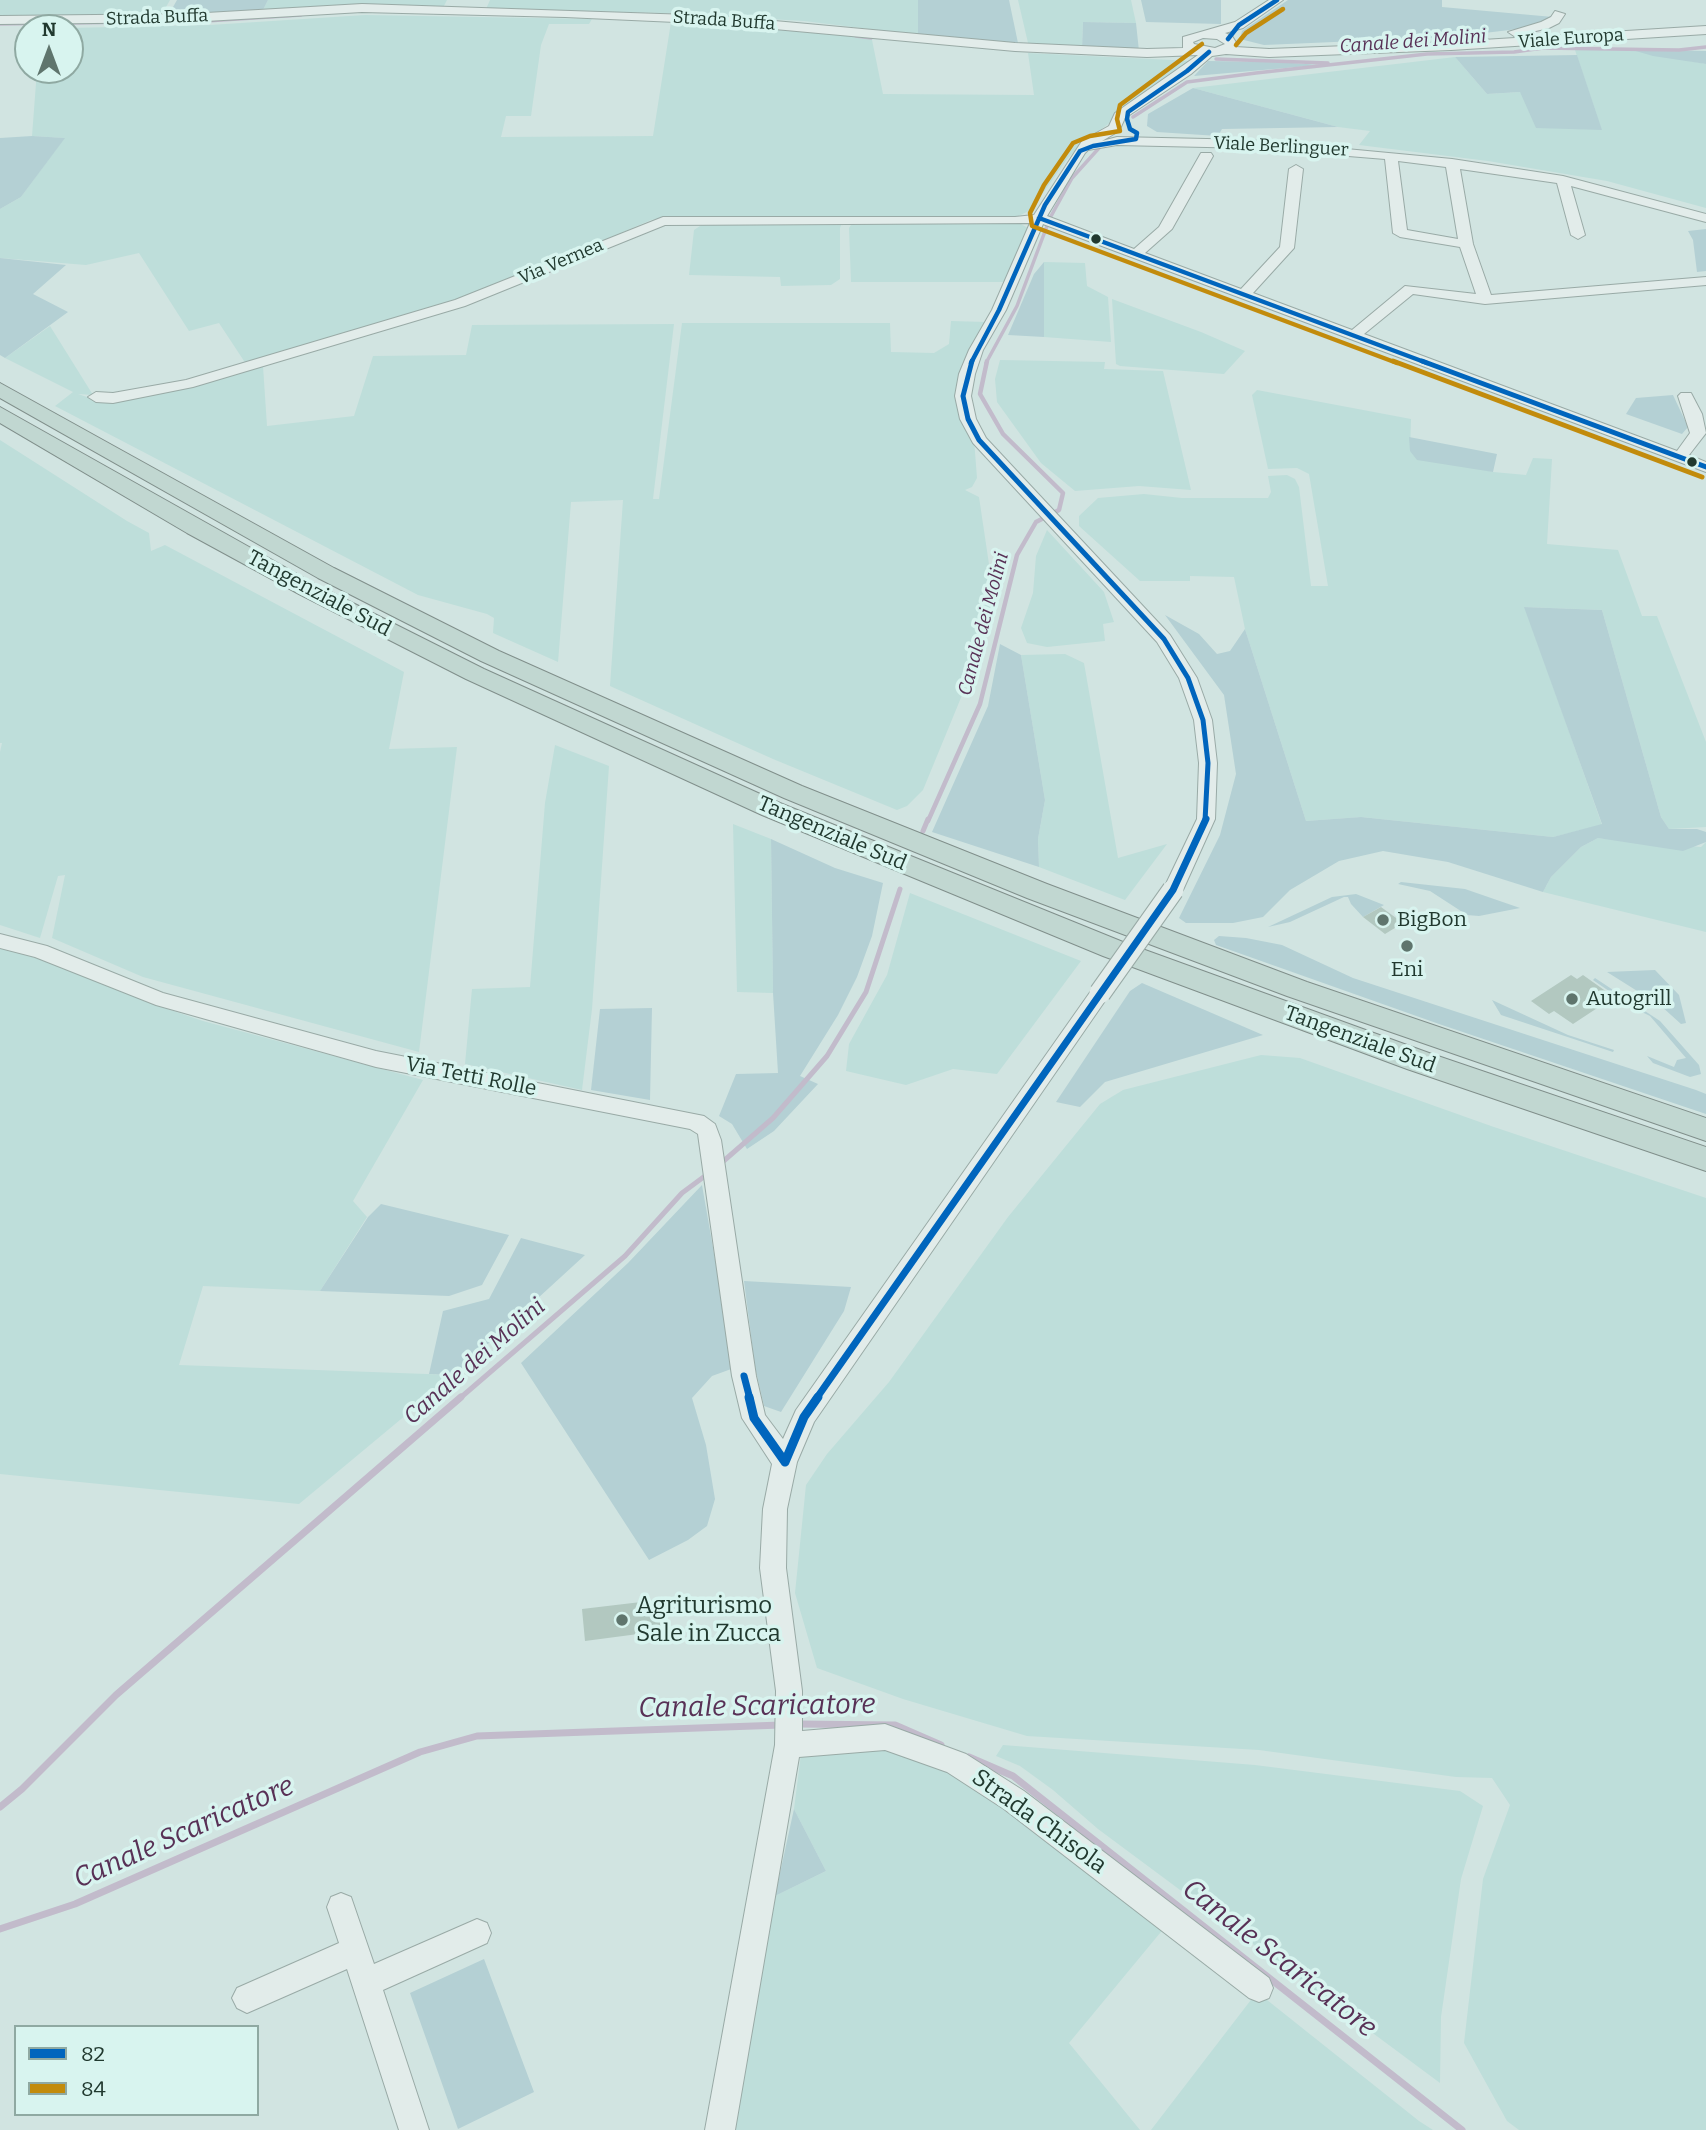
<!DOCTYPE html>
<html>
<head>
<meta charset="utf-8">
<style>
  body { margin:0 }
  #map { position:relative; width:1706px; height:2130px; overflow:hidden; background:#d1e4e1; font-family:Bitter,serif }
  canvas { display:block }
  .legend { position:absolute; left:14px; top:2025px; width:245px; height:91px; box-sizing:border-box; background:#d8f4ef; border:2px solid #8fa9a2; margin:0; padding:9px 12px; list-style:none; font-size:21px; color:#21392f }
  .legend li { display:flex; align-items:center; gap:14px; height:35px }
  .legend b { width:35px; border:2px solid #8fa9a2 }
  .north { position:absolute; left:14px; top:14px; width:70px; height:70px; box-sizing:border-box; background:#d8f4ef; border:2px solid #8fa9a2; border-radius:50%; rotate:0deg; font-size:19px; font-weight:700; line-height:28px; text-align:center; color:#21392f }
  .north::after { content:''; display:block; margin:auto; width:24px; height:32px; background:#5f756d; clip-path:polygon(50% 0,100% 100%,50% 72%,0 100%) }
</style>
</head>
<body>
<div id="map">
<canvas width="1706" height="2130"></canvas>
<ul class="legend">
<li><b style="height:9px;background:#0065bd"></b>82</li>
<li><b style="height:9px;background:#c28b0c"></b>84</li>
</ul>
<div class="north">N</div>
</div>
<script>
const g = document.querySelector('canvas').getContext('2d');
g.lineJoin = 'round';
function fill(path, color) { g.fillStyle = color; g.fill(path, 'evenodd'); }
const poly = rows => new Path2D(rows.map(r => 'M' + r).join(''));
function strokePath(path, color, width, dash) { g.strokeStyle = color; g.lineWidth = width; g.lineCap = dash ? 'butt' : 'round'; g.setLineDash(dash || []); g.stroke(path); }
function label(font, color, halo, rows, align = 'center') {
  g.font = font + ' Bitter,serif'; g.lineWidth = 7; g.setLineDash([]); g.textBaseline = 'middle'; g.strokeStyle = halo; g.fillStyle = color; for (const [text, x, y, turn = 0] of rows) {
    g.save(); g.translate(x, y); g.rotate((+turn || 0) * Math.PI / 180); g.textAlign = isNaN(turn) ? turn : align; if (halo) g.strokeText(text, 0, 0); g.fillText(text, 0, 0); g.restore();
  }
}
fill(poly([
  [0,0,170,0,161,16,61,17,0,16],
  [268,0,447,0,443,8,262,12],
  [490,0,918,0,918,35,804,21,663,13,486,9],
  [1018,0,1131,0,1136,23,1083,22,1082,48,1032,45,1028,43],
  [365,15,592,19,589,24,549,24,541,45,531,116,506,116,501,137,653,136,671,22,794,26,871,35,883,94,1034,95,1028,53,1193,61,1084,142,1067,159,1031,210,1012,219,676,216,651,220,482,293,246,364,219,323,189,331,139,253,86,265,0,258,0,209,21,197,64,138,32,136,37,70,70,70,68,28,210,25],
  [1629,49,1706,64,1706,208,1607,181,1488,161,1359,145,1370,131,1338,127,1193,88,1455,57,1487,94,1520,92,1601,129,1575,50],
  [842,222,840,228,840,279,831,285,781,286,780,277,689,275,694,230,703,224],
  [853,222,1021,224,1028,228,1007,282,851,282,849,228],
  [1044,262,1085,263,1087,286,1108,297,1111,342,1044,337],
  [1112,299,1201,332,1245,351,1224,374,1120,366,1116,364],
  [951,321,986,322,962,364,957,386,974,439,977,478,972,487,965,490,979,497,990,571,985,587,1001,587,988,632,923,790,907,806,897,810,773,759,610,686,623,500,571,502,558,662,493,633,494,618,487,614,418,595,55,406,73,392,5,358,50,326,93,395,78,394,93,399,263,366,267,426,354,416,373,356,466,355,472,325,674,324,653,499,659,499,682,323,890,323,891,352,934,353,949,344],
  [1000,360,1105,362,1104,369,1163,371,1191,490,1139,486,1075,491,1041,463,997,402,995,379],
  [1257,390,1411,419,1410,451,1493,472,1526,475,1533,458,1552,459,1547,544,1618,550,1642,616,1657,616,1706,742,1706,827,1669,829,1661,817,1602,610,1525,607,1602,825,1553,837,1361,817,1306,821,1245,629,1234,577,1190,576,1190,581,1140,581,1079,526,1079,516,1098,498,1144,494,1182,498,1268,498,1271,492,1268,476,1287,475,1295,479,1299,487,1311,586,1328,586,1309,474,1297,468,1268,469,1252,395],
  [0,440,127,521,149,533,151,551,165,545,404,672,389,749,457,747,419,1052,143,977,52,938,65,875,58,876,40,938,0,925,0,752,2,743,0,743],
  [1047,530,1104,592,1114,622,1103,624,1105,641,1047,647,1027,643,1021,628,1033,593,1036,556],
  [1065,654,1084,663,1118,858,1167,844,1125,900,1039,867,1038,839,1045,800,1021,655],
  [555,745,609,766,592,1009,582,1090,465,1064,472,989,530,987,545,803],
  [733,824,771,839,773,993,737,992],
  [1598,838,1701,847,1706,842,1706,932,1543,892,1551,877,1581,847],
  [910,893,1081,961,997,1074,953,1069,906,1085,846,1071,849,1044,887,975],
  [0,948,75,969,144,1001,203,1021,423,1080,353,1201,367,1217,320,1291,203,1286,179,1365,454,1375,299,1504,0,1474],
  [1261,1055,1300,1058,1491,1126,1706,1198,1706,2130,1519,2130,1507,2121,1464,2043,1483,1879,1510,1805,1492,1778,1456,1777,1259,1750,1027,1736,903,1699,817,1668,795,1593,806,1485,827,1454,889,1382,1008,1217,1100,1104,1123,1090],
  [887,1741,954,1766,1165,1927,1069,2043,1140,2130,730,2130,775,1896,826,1871,794,1809,801,1754],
  [1003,1745,1255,1765,1460,1791,1483,1806,1461,1879,1441,2017,1440,2083,1098,1829,1053,1790,1020,1766,996,1756],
  [1257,1992,1419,2121,1433,2130,1151,2130]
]), '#bededa');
fill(poly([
  [177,0,268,0,261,14,168,16],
  [918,0,1009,0,1018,43,918,35],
  [1141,0,1221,0,1221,24,1146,22],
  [1288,0,1442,0,1442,7,1553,17,1526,28,1451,37,1264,45,1240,39,1242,31],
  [1083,22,1136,23,1139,51,1082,48],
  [1629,49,1706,51,1706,64,1653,56],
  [1577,55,1602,130,1536,128,1520,92,1487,94,1455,57],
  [1208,61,1280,62,1320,65,1194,76],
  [1193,88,1338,127,1222,129,1218,136,1157,132,1147,126,1148,114],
  [32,136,65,138,21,197,0,209,0,138],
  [1706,229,1706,271,1697,272,1693,240,1688,231],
  [0,258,66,265,33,294,68,312,5,358,0,355],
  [1044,262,1044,337,1008,335,1034,274],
  [1673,395,1688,427,1682,434,1626,414,1636,398],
  [1409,437,1497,454,1493,472,1417,460,1410,451],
  [1524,607,1602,610,1661,817,1669,829,1697,829,1706,832,1706,842,1683,851,1598,838,1581,847,1551,877,1543,892,1448,862,1383,851,1339,861,1290,890,1263,917,1233,923,1186,923,1179,918,1220,835,1236,774,1224,695,1165,615,1199,634,1217,654,1230,651,1245,629,1306,821,1361,817,1553,837,1602,824],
  [1000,644,1021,655,1045,800,1038,839,1039,867,932,832,988,706],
  [771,839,835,868,883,883,872,936,857,977,838,1015,800,1076,818,1084,774,1131,747,1149,732,1124,719,1116,736,1074,778,1073,773,993],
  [1401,882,1465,889,1520,908,1479,916,1467,915,1430,891,1398,884],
  [1356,894,1384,905,1363,917,1351,904,1348,897,1344,897,1290,922,1268,927,1332,897],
  [1219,936,1246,938,1282,945,1353,978,1696,1090,1706,1094,1706,1114,1439,1024,1216,945,1214,940],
  [1655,970,1679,995,1686,1023,1681,1024,1661,1006,1607,972],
  [1595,978,1660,1021,1699,1065,1701,1074,1690,1077,1653,1063,1647,1056,1674,1067,1677,1060,1686,1058,1650,1016,1628,1005,1622,1004,1620,1008,1612,1004,1619,998,1593,980],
  [1142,983,1263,1035,1105,1082,1080,1107,1056,1102,1130,991],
  [1492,1000,1568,1035,1614,1050,1613,1052,1501,1015],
  [652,1008,650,1100,591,1090,600,1009],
  [702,1185,734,1368,712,1376,692,1398,706,1445,715,1499,707,1526,688,1540,649,1560,521,1363,628,1263],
  [381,1204,509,1235,482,1285,449,1296,320,1291,368,1217],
  [521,1238,585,1255,454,1375,429,1374,443,1311,489,1299],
  [744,1281,851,1287,844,1311,781,1412,764,1406,755,1367],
  [794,1809,826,1871,775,1896],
  [484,1959,534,2092,458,2129,410,1993]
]), '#b4d0d4');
strokePath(poly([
  [206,21,301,15],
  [0,24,140,22],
  [856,36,871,38],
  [1216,59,1328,63],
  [1133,117,1187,82,1256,73,1427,54,1514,52,1543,48,1679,50,1706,47],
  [1050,218,1072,178,1099,148],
  [986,363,1017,306,1047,226]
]), '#c2bbcb', 3.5);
strokePath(poly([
  [928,821,980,704,1017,555,1036,522,1059,510,1063,493,1003,434,980,394,987,361]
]), '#c2bbcb', 4.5);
strokePath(poly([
  [923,831,928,819],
  [719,1165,773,1118,827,1056,866,992,900,889],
  [459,1399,625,1256,682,1193,709,1173]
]), '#c2bbcb', 5);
strokePath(poly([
  [798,1724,895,1725,941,1745],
  [969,1757,1013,1776,1462,2130],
  [0,1807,22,1789,116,1695,461,1397],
  [0,1929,75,1904,420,1752,477,1736,781,1725]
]), '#c2bbcb', 7);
fill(poly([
  [1381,907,1403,923,1385,934,1363,917],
  [1571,975,1577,979,1583,975,1614,997,1573,1024,1554,1011,1549,1014,1531,1001],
  [658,1600,661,1631,585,1641,582,1609]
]), '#b2c8c0');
const minor = poly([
  [1269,0,1283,0,1243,28,1225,33,1232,36,1237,44,1235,47,1269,49,1451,42,1706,26,1706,34,1451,50,1269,57,1226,54,1212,56,1191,74,1125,118,1119,131,1102,141,1117,137,1251,140,1452,159,1563,176,1706,214,1706,222,1571,186,1585,235,1578,239,1571,235,1557,183,1460,169,1473,244,1491,295,1706,277,1706,285,1485,304,1413,294,1364,334,1677,451,1690,433,1678,396,1681,393,1691,393,1702,414,1706,433,1689,455,1706,462,1706,472,1043,224,1006,310,983,350,975,374,971,396,976,419,986,438,1170,635,1197,678,1212,720,1217,763,1215,819,1183,890,1180,895,1173,897,1166,895,1163,890,1197,819,1199,763,1194,720,1179,678,1157,642,973,443,960,419,955,396,959,374,969,350,992,310,1030,223,665,225,465,306,193,387,113,403,96,402,88,397,96,392,113,393,186,380,455,300,663,217,1015,217,1034,215,1082,141,1109,126,1115,113,1198,55,1147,57,1015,51,720,24,565,17,362,12,189,22,0,24,0,16,189,14,362,4,720,16,1015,43,1147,49,1183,48,1183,37,1235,22,1269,0],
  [1203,38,1217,39,1225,44,1215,48,1194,44,1193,42,1203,38],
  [1117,145,1251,148,1385,159,1393,233,1400,237,1460,247,1476,294,1405,286,1352,330,1253,293,1294,248,1303,169,1296,165,1289,169,1280,247,1241,289,1145,253,1172,229,1213,156,1211,153,1201,153,1159,227,1134,249,1047,216,1085,153,1088,150,1117,145],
  [1398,161,1446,167,1458,239,1407,230,1398,161],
  [1555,11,1565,14,1559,23,1549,28,1514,36,1508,32,1541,22,1551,17,1555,11],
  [0,934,47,946,163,993,376,1051,704,1116,715,1124,721,1140,756,1376,765,1415,783,1439,796,1410,1093,988,1100,986,1107,988,1110,993,1107,998,814,1422,797,1462,787,1509,786,1568,802,1691,802,1731,885,1724,966,1754,1024,1791,1269,1978,1273,1988,1269,1998,1259,2002,1249,1998,1004,1809,947,1772,885,1750,799,1757,735,2130,705,2130,775,1745,776,1691,760,1568,763,1509,772,1464,742,1418,732,1376,698,1134,690,1129,376,1067,156,1005,35,957,0,948,0,934],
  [341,1893,351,1897,374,1964,477,1919,487,1923,491,1933,487,1943,383,1990,429,2130,399,2130,347,1969,247,2013,237,2008,232,1998,237,1988,339,1943,327,1907,331,1897,341,1893]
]);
const highway = poly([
  [0,383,334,568,499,651,802,786,1047,884,1307,982,1706,1118,1706,1141,1287,996,1027,898,784,798,481,661,318,578,0,398,0,383],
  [0,407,315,584,484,669,780,803,1123,942,1429,1053,1706,1147,1706,1171,1407,1069,1103,956,762,815,466,679,299,594,187,533,0,423,0,407]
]);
strokePath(minor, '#99aaa6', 2);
strokePath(highway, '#808f8b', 2);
fill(minor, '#e2ecea');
fill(highway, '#c1d7d1');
const minorBridge = poly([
  [1100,993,1173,890]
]);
strokePath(minorBridge, '#99aaa6', 23, []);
strokePath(minorBridge, '#e2ecea', 21);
strokePath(poly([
  [1228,39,1239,25,1277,0],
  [1039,218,1427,363],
  [971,363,999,310,1045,205,1080,151,1093,146,1136,139,1137,133,1130,129,1127,119,1128,112,1187,71,1209,52]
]), '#0065bd', 4.5);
strokePath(poly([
  [972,361,963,396,968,419,979,440,1164,639,1188,678,1203,720,1208,763,1205,821],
  [1422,361,1706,467]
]), '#0065bd', 5);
strokePath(poly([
  [744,1376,750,1399],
  [816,1399,1173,890,1206,819]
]), '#0065bd', 7);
strokePath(poly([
  [749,1397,754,1418,785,1462],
  [785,1462,804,1417,818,1397]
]), '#0065bd', 9);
strokePath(poly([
  [1202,44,1120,105,1117,119,1120,131,1090,136,1073,143,1044,185,1030,213,1032,226,1397,363],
  [1236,45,1246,33,1283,9]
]), '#c28b0c', 4.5);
strokePath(poly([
  [1393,361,1702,477]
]), '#c28b0c', 5);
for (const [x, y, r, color] of [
  [1096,239,6,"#21392f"],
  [1692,462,6,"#21392f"],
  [1383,920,7,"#5f756d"],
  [1407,946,7,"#5f756d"],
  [1572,999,7,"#5f756d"],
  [622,1620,7,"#5f756d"]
]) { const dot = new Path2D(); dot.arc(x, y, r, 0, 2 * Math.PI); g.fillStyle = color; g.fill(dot); strokePath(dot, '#d8f4ef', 2.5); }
label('18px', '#21392f', '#d8f4ef', [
  ["Strada Buffa",157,18,-2],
  ["Strada Buffa",724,21,4],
  ["Viale Europa",1571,39,-4],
  ["Viale Berlinguer",1281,147,3],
  ["Via Vernea",561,262,-23]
]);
label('italic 19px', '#583156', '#d8f4ef', [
  ["Canale dei Molini",1413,42,-4],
  ["Canale dei Molini",984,624,-75]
]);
label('21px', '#21392f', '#d8f4ef', [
  ["Tangenziale Sud",319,594,28],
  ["Tangenziale Sud",832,834,23],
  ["Tangenziale Sud",1360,1040,20],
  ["Via Tetti Rolle",471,1077,11]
]);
label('21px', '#21392f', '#d8f4ef', [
  ["BigBon",1397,920],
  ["Eni",1407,970,"center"],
  ["Autogrill",1586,999]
], 'left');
label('italic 23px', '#583156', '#d8f4ef', [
  ["Canale dei Molini",475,1362,-41]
]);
label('24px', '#21392f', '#d8f4ef', [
  ["Agriturismo",636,1606],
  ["Sale in Zucca",636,1634]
], 'left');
label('24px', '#21392f', '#d8f4ef', [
  ["Strada Chisola",1039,1822,36]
]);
label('italic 28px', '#583156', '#d8f4ef', [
  ["Canale Scaricatore",757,1707,-1],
  ["Canale Scaricatore",184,1833,-24],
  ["Canale Scaricatore",1279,1959,38]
]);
</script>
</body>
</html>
